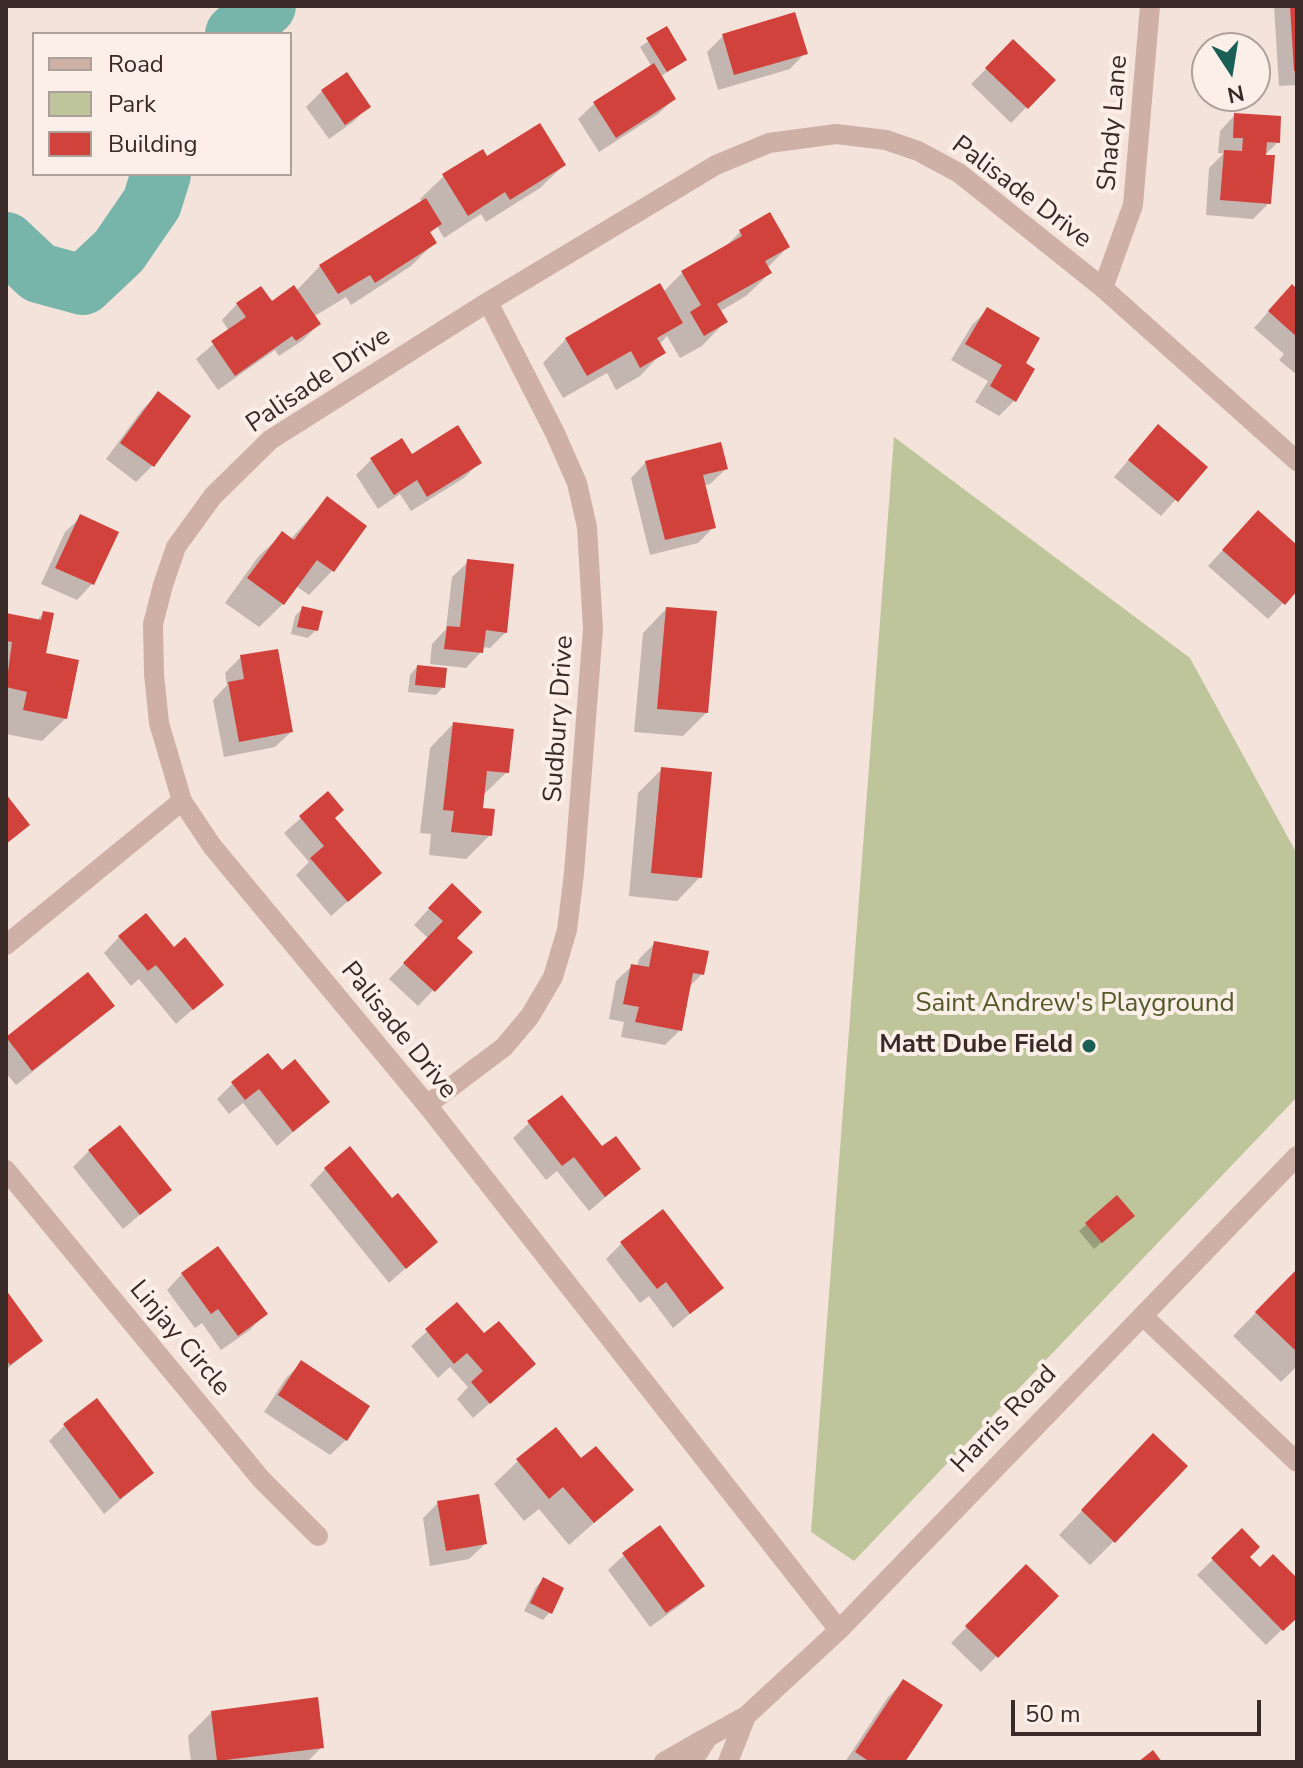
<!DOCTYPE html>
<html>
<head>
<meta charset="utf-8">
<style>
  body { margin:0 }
  #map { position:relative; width:1303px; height:1768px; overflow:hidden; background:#f4e3db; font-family:"Nunito Sans",sans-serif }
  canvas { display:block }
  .frame { position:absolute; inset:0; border:8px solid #392927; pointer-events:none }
  .legend { position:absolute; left:32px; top:32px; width:260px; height:144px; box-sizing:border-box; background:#fbefe8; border:2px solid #ada09b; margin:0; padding:10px 14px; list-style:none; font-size:24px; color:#392927 }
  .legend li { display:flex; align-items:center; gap:16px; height:40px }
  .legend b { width:40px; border:2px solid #ada09b }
  .north { position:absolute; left:1191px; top:32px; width:80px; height:80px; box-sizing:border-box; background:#fbefe8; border:2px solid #ada09b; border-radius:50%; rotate:168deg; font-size:22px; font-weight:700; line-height:32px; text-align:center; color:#392927 }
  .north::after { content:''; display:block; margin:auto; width:28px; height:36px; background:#195f55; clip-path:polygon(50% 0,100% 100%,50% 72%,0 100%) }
  .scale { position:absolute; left:1011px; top:1700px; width:250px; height:36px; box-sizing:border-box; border:4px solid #392927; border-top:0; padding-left:10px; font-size:24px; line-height:28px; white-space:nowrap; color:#392927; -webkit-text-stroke:6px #fbefe8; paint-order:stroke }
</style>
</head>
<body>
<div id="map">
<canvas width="1303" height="1768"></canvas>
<div class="frame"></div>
<ul class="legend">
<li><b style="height:10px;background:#ceb0a6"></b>Road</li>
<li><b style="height:22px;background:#bfc59a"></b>Park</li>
<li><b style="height:22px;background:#d2423c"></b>Building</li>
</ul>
<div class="north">N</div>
<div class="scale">50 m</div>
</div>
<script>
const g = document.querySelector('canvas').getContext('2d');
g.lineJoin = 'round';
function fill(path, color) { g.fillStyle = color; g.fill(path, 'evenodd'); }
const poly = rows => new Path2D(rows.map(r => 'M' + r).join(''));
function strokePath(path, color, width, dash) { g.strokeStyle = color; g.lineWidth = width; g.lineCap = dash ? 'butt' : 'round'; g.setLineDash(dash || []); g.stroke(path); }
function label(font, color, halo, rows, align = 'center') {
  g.font = font + ' "Nunito Sans",sans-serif'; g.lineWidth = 8; g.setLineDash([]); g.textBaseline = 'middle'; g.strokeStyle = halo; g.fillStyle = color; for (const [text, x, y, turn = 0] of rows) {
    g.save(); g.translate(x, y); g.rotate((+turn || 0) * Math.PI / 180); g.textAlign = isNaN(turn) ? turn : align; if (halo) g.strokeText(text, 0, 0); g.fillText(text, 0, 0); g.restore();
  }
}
fill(poly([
  [894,437,1190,658,1297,854,1297,1097,854,1561,811,1532]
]), '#bfc59a');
fill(poly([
  [1274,6,1297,6,1297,85,1279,86],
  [666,29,685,59,660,77,674,99,658,114,599,152,578,119,594,104,652,67,640,47],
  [723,36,805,53,790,69,718,90,707,52],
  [1013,42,1053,80,1011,123,971,84],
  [322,91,368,107,353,122,329,139,306,107],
  [1235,115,1278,142,1263,157,1269,203,1253,219,1206,215,1209,168,1224,153,1218,153,1220,131],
  [487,158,564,165,540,188,486,222,481,214,444,238,437,226,429,234,434,243,411,266,351,305,346,297,313,317,319,324,303,340,279,356,275,350,218,390,196,359,229,331,222,320,237,304,271,304,296,291,320,266,422,203,420,199,444,176],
  [740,232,788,247,767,268,770,273,746,296,719,312,725,322,702,346,680,358,667,336,659,345,663,352,640,376,616,390,607,373,563,398,543,363,566,339,663,292,682,273,723,249],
  [1297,292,1297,375,1279,360,1284,354,1254,328,1276,303],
  [987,310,1023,364,1015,400,999,416,975,402,988,381,951,360,972,325],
  [158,394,189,416,152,466,136,482,106,459,142,410],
  [1143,443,1205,467,1161,516,1114,477],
  [372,459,479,463,464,478,411,511,400,494,378,509,356,475],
  [646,462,726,469,710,484,703,486,714,527,698,543,650,555,631,478],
  [327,499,365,526,332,571,309,595,296,586,283,604,259,627,225,603,258,557,282,534,290,540],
  [81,517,92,584,77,600,41,584,65,532],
  [1243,528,1297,548,1297,588,1268,619,1208,566],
  [468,562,506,632,490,648,482,647,481,652,466,668,430,664,432,644,446,629,452,577],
  [303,608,316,630,308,638,291,634,295,616],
  [666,609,706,713,683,736,634,732,643,633],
  [44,613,44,654,66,718,42,741,6,734,6,616,36,621],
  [241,657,291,732,275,747,224,757,213,700,227,685,225,673],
  [417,667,443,687,436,695,408,692,410,675],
  [453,724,507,772,482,796,481,810,490,835,466,859,429,855,431,834,420,833,430,748],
  [662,769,700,877,677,901,629,896,638,793],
  [328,794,333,818,380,873,331,916,296,875,309,862,284,833],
  [436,901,455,938,470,952,418,1006,389,979,428,938,414,925],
  [119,937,173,949,221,985,176,1024,139,979,131,986,104,953],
  [655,943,702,974,689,987,680,1030,665,1045,621,1037,624,1022,609,1019,616,981,632,966,637,967,639,959],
  [87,975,112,1006,96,1021,16,1085,6,1073,6,1040],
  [281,1073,327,1102,277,1146,243,1103,229,1114,217,1099,232,1084],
  [529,1123,601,1149,639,1169,589,1211,557,1171,546,1180,513,1138],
  [89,1151,169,1190,123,1229,73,1167],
  [325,1169,392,1201,435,1242,389,1283,310,1185],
  [1117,1198,1125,1223,1094,1249,1079,1231],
  [622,1243,721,1288,673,1328,649,1296,640,1303,606,1259],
  [1297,1271,1297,1366,1281,1382,1233,1336],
  [182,1274,265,1314,250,1330,221,1350,202,1323,195,1328,167,1290],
  [6,1294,41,1341,6,1370],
  [457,1304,484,1336,534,1364,473,1418,457,1399,468,1387,450,1367,438,1378,411,1346],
  [302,1363,346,1440,330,1455,264,1412,286,1378],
  [64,1426,152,1473,104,1514,49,1441],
  [1130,1460,1114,1541,1090,1565,1059,1535],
  [518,1461,581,1461,631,1490,569,1545,539,1509,524,1521,494,1484],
  [438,1503,485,1544,469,1559,430,1566,423,1518],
  [1242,1531,1248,1557,1260,1570,1297,1581,1297,1615,1266,1645,1197,1575],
  [624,1555,702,1585,686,1601,650,1627,608,1570],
  [1026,1567,1056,1596,981,1672,951,1643],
  [543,1580,550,1612,543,1620,524,1611,536,1587],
  [904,1681,902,1762,845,1762,888,1697],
  [212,1712,322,1747,307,1762,191,1762,188,1736]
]), '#0003');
strokePath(poly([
  [235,34,266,6],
  [6,242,39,273,83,285,119,251,152,203,161,174]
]), '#77b4aa', 60);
fill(poly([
  [1290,6,1297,6,1297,71,1294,71],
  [795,12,808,54,734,75,722,34],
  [667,26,687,60,667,72,646,38],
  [1013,39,1056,80,1028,109,985,68],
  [654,63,676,99,616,138,593,102],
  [347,72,371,107,345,125,321,90],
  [1234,113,1281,116,1280,143,1267,142,1266,155,1275,155,1271,204,1220,200,1224,150,1242,151,1243,138,1233,138],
  [540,123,566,165,510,200,505,192,468,216,442,174,483,149,487,156],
  [426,198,442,224,430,232,437,243,375,283,370,275,338,294,319,265],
  [770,212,790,247,765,261,772,273,717,304,728,322,704,336,690,312,701,305,681,271,742,236,739,230],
  [660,283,683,323,657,338,666,353,640,368,631,351,587,376,565,338],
  [1292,284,1297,289,1297,337,1268,311],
  [294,285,321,324,296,341,292,336,235,376,211,341,246,317,236,303,261,286,272,301],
  [987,307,1040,338,1026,363,1035,369,1016,402,990,386,1002,365,965,344],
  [158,391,191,416,154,467,120,443],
  [1158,424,1208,467,1178,502,1128,460],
  [458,425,482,463,427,497,417,480,394,495,370,458,402,438,412,454],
  [721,442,728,469,703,475,716,528,665,540,645,461],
  [327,496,367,526,334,572,317,560,284,605,247,578,282,531,294,540],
  [1258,510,1297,545,1297,591,1285,605,1222,550],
  [80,514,119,532,94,585,55,568],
  [467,559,514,564,507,633,486,630,483,653,444,649,447,626,460,627],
  [302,606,323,611,318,631,297,627],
  [666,607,717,611,708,713,657,709],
  [43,611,54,613,46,653,79,660,67,719,23,710,27,692,6,687,12,642,6,641,6,613,41,620],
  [278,649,293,732,239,742,228,682,244,679,240,655],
  [417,665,447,668,445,688,415,685],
  [453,722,514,729,509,773,487,771,483,808,495,809,492,836,451,832,454,811,443,810],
  [661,767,712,772,702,878,651,873],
  [328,791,344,810,335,818,382,873,348,902,310,858,324,846,299,816],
  [6,794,30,825,6,844],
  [452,883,482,912,457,938,473,952,435,992,403,963,443,921,428,908],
  [146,913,174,947,185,937,224,985,193,1010,156,965,148,971,118,936],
  [654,941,709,951,704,975,693,973,682,1031,635,1022,639,1007,623,1004,631,964,649,967],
  [88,972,115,1006,32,1071,6,1037],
  [268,1053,282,1070,295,1059,330,1102,293,1132,259,1089,245,1100,231,1082],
  [562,1095,602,1146,616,1136,641,1169,605,1197,574,1157,562,1166,527,1121],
  [120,1125,172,1190,140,1215,88,1150],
  [350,1146,392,1198,398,1193,438,1242,406,1269,324,1168],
  [1117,1195,1135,1216,1102,1243,1085,1223],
  [663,1209,724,1288,690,1314,666,1282,657,1289,620,1242],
  [218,1246,268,1314,238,1336,218,1309,211,1314,181,1273],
  [1297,1269,1297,1352,1255,1312],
  [6,1290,43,1341,10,1365,6,1359],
  [457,1302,484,1333,499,1321,536,1364,490,1404,471,1382,483,1371,467,1353,454,1364,425,1329],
  [301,1360,370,1406,347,1441,278,1395],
  [97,1398,154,1473,120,1499,63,1424],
  [556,1427,581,1458,596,1446,634,1490,594,1523,563,1487,549,1499,516,1459],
  [1153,1433,1188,1466,1115,1543,1081,1510],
  [479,1494,487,1544,446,1551,437,1501],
  [660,1525,705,1586,666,1613,622,1553],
  [1242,1528,1260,1547,1250,1557,1260,1567,1273,1554,1297,1578,1297,1618,1283,1631,1211,1558],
  [1026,1564,1059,1596,998,1658,965,1626],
  [543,1577,564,1588,552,1614,530,1603],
  [903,1679,943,1705,905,1762,870,1762,855,1752],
  [318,1697,324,1748,217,1761,211,1711],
  [1153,1750,1162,1762,1138,1762]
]), '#d2423c');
strokePath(poly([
  [1103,288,1133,205,1150,6],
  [6,945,182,801],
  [427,1105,504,1047,530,1016,553,977,567,930,574,873,593,629,587,527,577,483,555,433,488,302],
  [6,1170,261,1479,318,1536],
  [1143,1316,1297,1462],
  [839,1630,427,1105,212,846,182,801,159,723,154,674,153,624,163,585,176,547,213,496,270,440,488,302,716,165,769,143,836,134,886,140,918,151,959,173,1103,288,1297,461]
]), '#ceb0a6', 20);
strokePath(poly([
  [664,1762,704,1739],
  [692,1762,708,1737,746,1716,839,1630,1297,1156],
  [728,1762,746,1716]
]), '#ceb0a6', 20);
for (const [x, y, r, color] of [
  [1089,1046,8,"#195f55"]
]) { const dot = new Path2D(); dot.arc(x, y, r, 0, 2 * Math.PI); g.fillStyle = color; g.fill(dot); strokePath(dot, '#fbefe8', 3); }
label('26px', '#392927', '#fbefe8', [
  ["Shady Lane",1114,123,-85],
  ["Palisade Drive",1021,193,37],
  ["Palisade Drive",319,381,-34],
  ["Sudbury Drive",560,719,-86],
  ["Palisade Drive",398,1031,51],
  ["Linjay Circle",179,1339,50],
  ["Harris Road",1005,1420,-46]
]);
label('26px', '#525a29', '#fbefe8', [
  ["Saint Andrew's Playground",1075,1005]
]);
label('bold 26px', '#392927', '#fbefe8', [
  ["Matt Dube Field",1073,1046]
], 'right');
</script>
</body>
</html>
